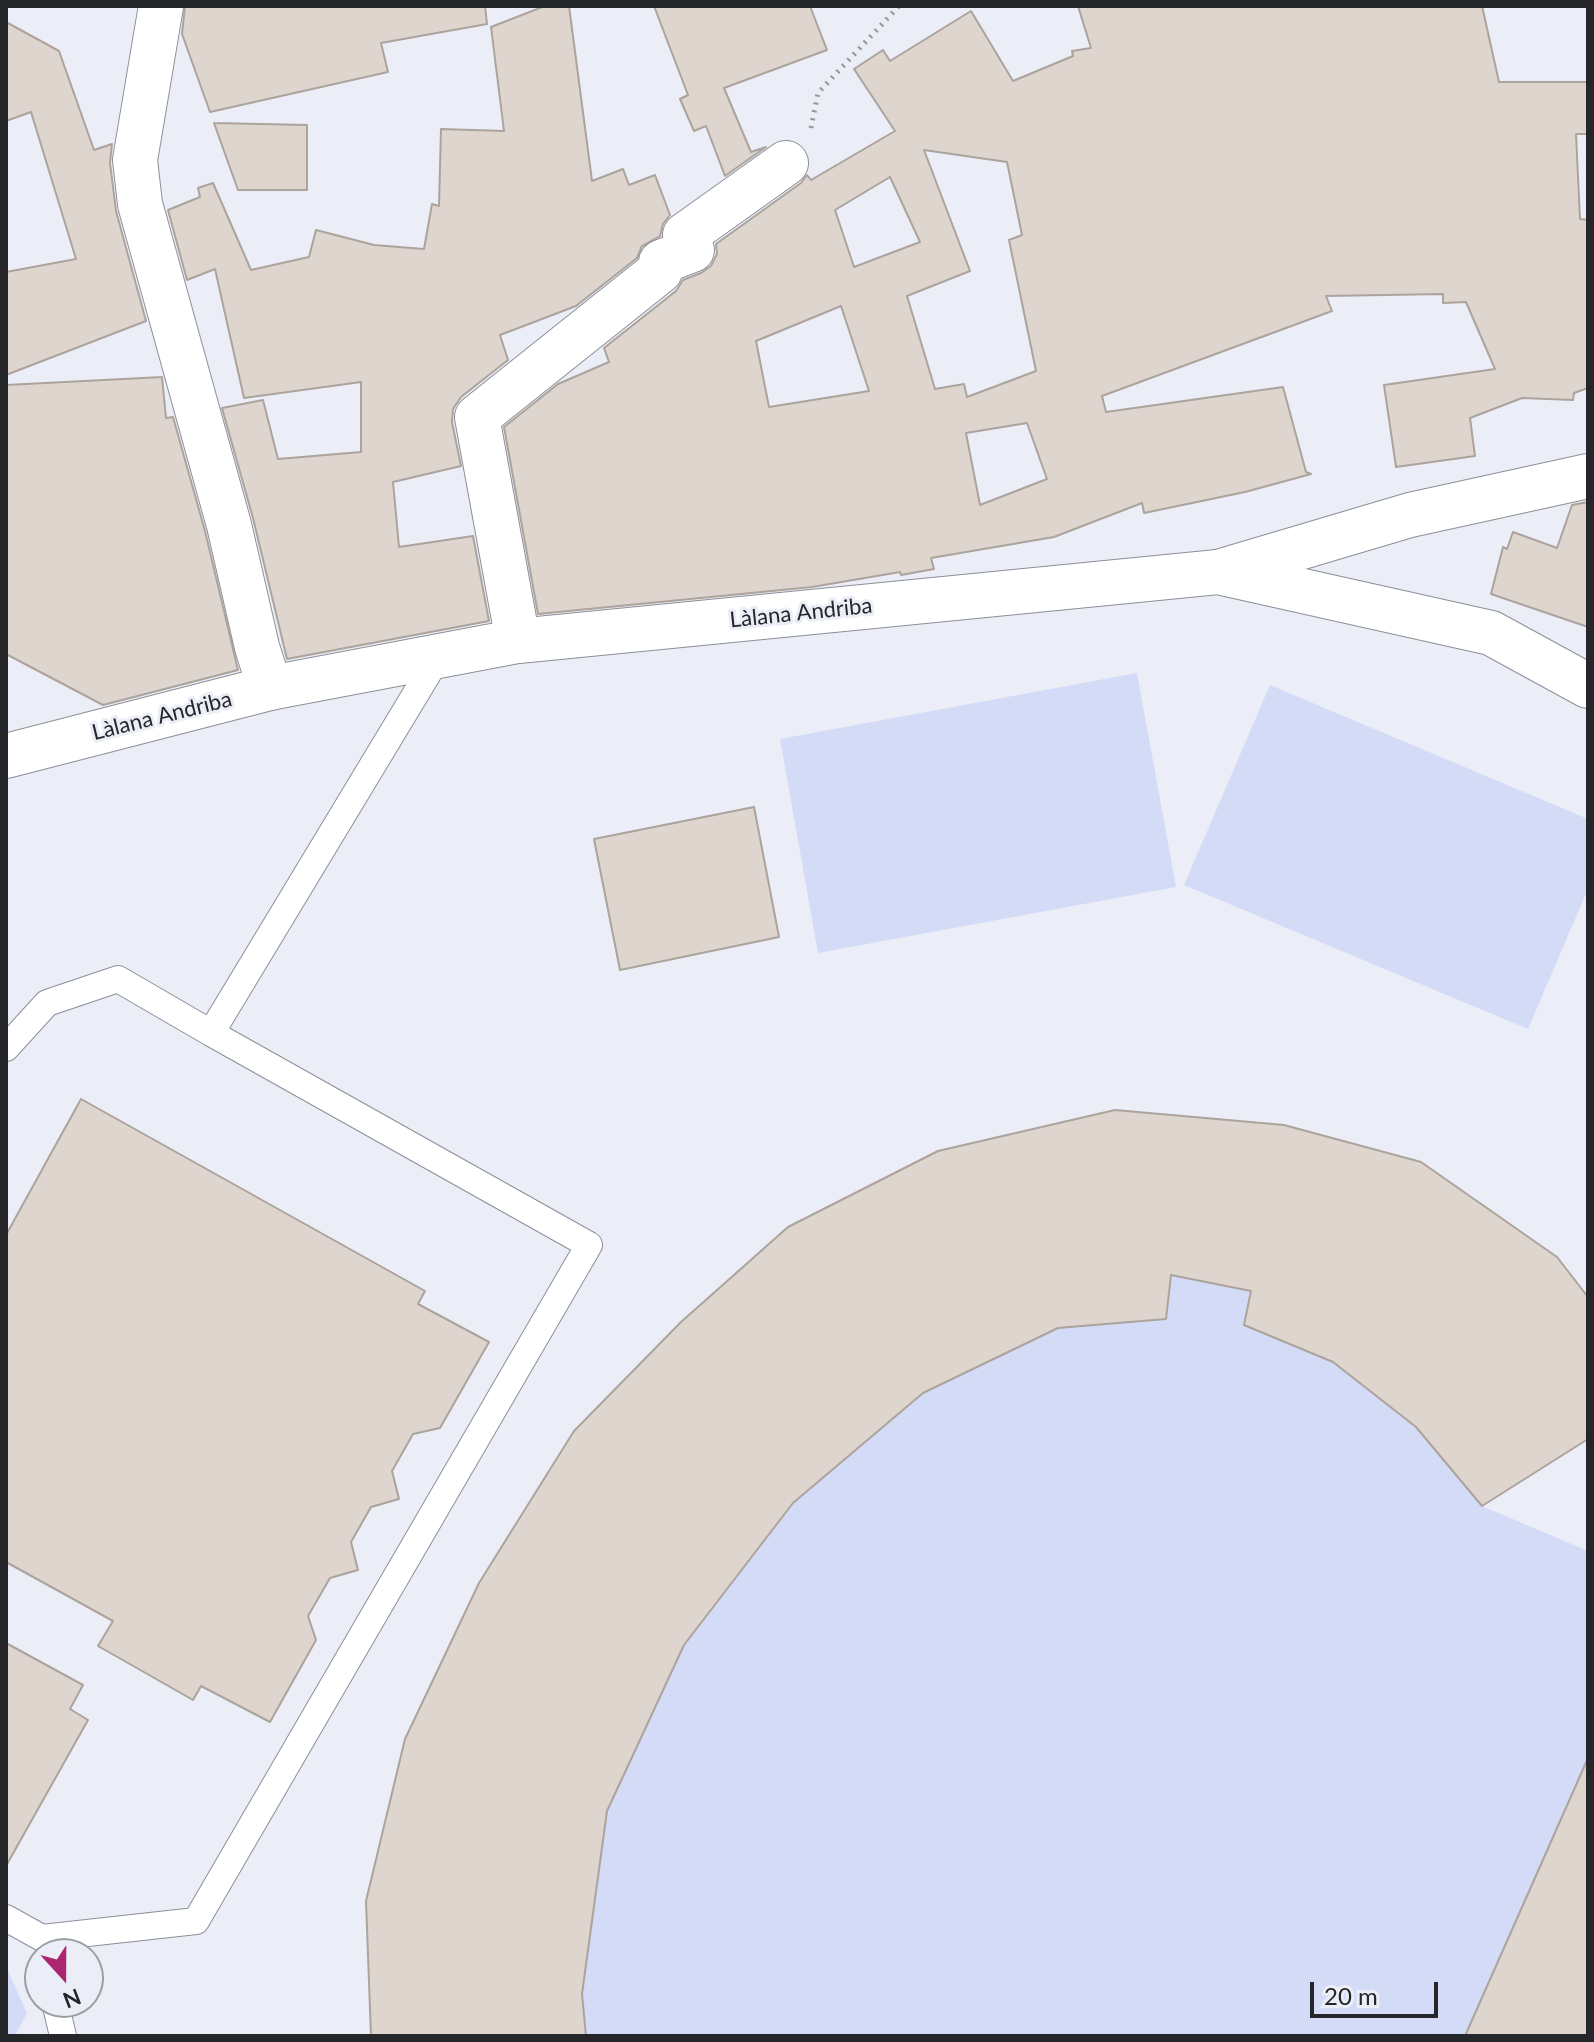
<!DOCTYPE html>
<html>
<head>
<meta charset="utf-8">
<style>
  body { margin:0 }
  #map { position:relative; width:1594px; height:2042px; overflow:hidden; background:#ebeef7; font-family:Lato,sans-serif }
  canvas { display:block }
  .frame { position:absolute; inset:0; border:8px solid #252629; pointer-events:none }
  .north { position:absolute; left:24px; top:1938px; width:80px; height:80px; box-sizing:border-box; background:#ebeef7; border:2px solid #9c9ea5; border-radius:50%; rotate:159deg; font-size:22px; font-weight:700; line-height:32px; text-align:center; color:#252629 }
  .north::after { content:''; display:block; margin:auto; width:28px; height:36px; background:#ac266f; clip-path:polygon(50% 0,100% 100%,50% 72%,0 100%) }
  .scale { position:absolute; left:1310px; top:1982px; width:128px; height:36px; box-sizing:border-box; border:4px solid #252629; border-top:0; padding-left:10px; font-size:24px; line-height:28px; white-space:nowrap; color:#252629; -webkit-text-stroke:6px #ebeef7; paint-order:stroke }
</style>
</head>
<body>
<div id="map">
<canvas width="1594" height="2042"></canvas>
<div class="frame"></div>
<div class="north">N</div>
<div class="scale">20 m</div>
</div>
<script>
const g = document.querySelector('canvas').getContext('2d');
g.lineJoin = 'round';
function fill(path, color) { g.fillStyle = color; g.fill(path, 'evenodd'); }
const poly = rows => new Path2D(rows.map(r => 'M' + r).join(''));
function strokePath(path, color, width, dash) { g.strokeStyle = color; g.lineWidth = width; g.lineCap = dash ? 'butt' : 'round'; g.setLineDash(dash || []); g.stroke(path); }
function label(font, color, halo, rows, align = 'center') {
  g.font = font + ' Lato,sans-serif'; g.lineWidth = 6; g.setLineDash([]); g.textBaseline = 'middle'; g.strokeStyle = halo; g.fillStyle = color; for (const [text, x, y, turn = 0] of rows) {
    g.save(); g.translate(x, y); g.rotate((+turn || 0) * Math.PI / 180); g.textAlign = isNaN(turn) ? turn : align; if (halo) g.strokeText(text, 0, 0); g.fillText(text, 0, 0); g.restore();
  }
}
fill(poly([
  [1137,673,1176,887,818,953,780,739],
  [1270,685,1588,819,1588,889,1528,1029,1184,885],
  [1115,1110,1284,1125,1421,1162,1557,1257,1588,1297,1588,1439,1482,1506,1588,1551,1588,2036,371,2036,366,1901,405,1739,479,1583,574,1431,681,1322,788,1227,938,1151],
  [6,1966,27,2013,15,2036,6,2036]
]), '#d3dbf7');
const building = poly([
  [185,6,485,6,487,24,381,43,388,72,210,112,182,34,185,6],
  [545,6,569,6,592,181,623,169,629,185,655,175,670,215,663,224,660,236,642,246,637,258,576,306,500,335,508,360,461,397,453,409,452,422,461,466,393,482,399,547,473,536,489,621,287,659,253,518,222,408,263,400,278,459,361,452,361,382,244,398,215,269,187,280,168,210,200,197,198,188,213,183,251,270,309,257,316,230,374,245,424,249,432,204,439,206,441,129,504,131,491,27,545,6],
  [654,6,810,6,827,50,724,88,751,152,766,147,725,176,706,126,694,131,680,99,688,95,654,6],
  [1078,6,1482,6,1499,82,1588,82,1588,134,1576,134,1580,219,1588,220,1588,388,1574,393,1573,400,1522,398,1470,418,1475,456,1396,467,1384,385,1495,369,1466,302,1443,303,1443,294,1326,296,1332,311,1102,396,1106,412,1283,387,1306,472,1311,474,1245,492,1144,513,1142,503,1054,537,931,558,934,569,901,575,900,572,812,587,538,614,504,427,558,384,609,362,604,348,676,291,683,280,701,273,711,266,717,254,716,244,801,183,807,175,811,180,895,131,854,69,883,50,890,61,971,11,1013,81,1073,56,1072,51,1091,48,1078,6],
  [924,150,1007,162,1022,235,1009,240,1036,371,967,397,964,384,935,389,907,296,970,271,924,150],
  [890,177,920,242,854,267,835,210,890,177],
  [841,306,869,391,769,407,756,341,841,306],
  [1027,423,1047,479,980,505,966,433,1027,423],
  [6,22,59,51,94,150,112,144,110,163,116,211,146,321,6,375,6,272,76,259,31,112,6,121,6,22],
  [214,123,307,125,307,190,238,190,214,123],
  [162,377,166,418,173,417,205,531,238,670,103,705,6,654,6,385,162,377],
  [1588,502,1588,627,1491,594,1503,547,1507,549,1513,532,1557,548,1572,505,1588,502],
  [754,807,779,937,620,970,594,839,754,807],
  [81,1099,425,1291,418,1304,489,1342,440,1428,413,1434,392,1471,399,1499,371,1507,351,1542,358,1570,330,1578,308,1616,316,1640,270,1722,201,1686,193,1700,98,1646,113,1621,6,1562,6,1235,81,1099],
  [1115,1110,1284,1125,1421,1162,1557,1257,1588,1297,1588,1439,1482,1506,1416,1427,1333,1362,1244,1325,1251,1291,1171,1275,1166,1319,1058,1328,923,1393,793,1503,684,1645,607,1811,582,1994,586,2036,371,2036,366,1901,405,1739,479,1583,574,1431,681,1322,788,1227,938,1151,1115,1110],
  [6,1643,83,1685,70,1709,88,1720,6,1866,6,1643],
  [1588,1758,1588,2036,1465,2036,1588,1758]
]);
fill(building, '#dfd5cf');
strokePath(building, '#aca39d', 2);
const lane = poly([
  [6,1048,47,1003,118,979,211,1033],
  [6,1918,42,1938,196,1921,589,1245,211,1033,438,657],
  [55,2002,63,2036]
]);
const street = poly([
  [161,6,135,160,140,204,229,525,257,647,270,688],
  [1218,572,1410,515,1588,476],
  [518,641,477,417,660,271,661,262,692,250,685,235,786,163]
]);
const secondary = poly([
  [6,756,270,688,518,641,1218,572,1491,633,1588,686]
]);
strokePath(lane, '#8c8f98', 28);
strokePath(street, '#8c8f98', 46);
strokePath(secondary, '#8c8f98', 46);
strokePath(poly([
  [811,128,818,93,899,6]
]), '#95979e', 5, [2, 6]);
strokePath(lane, '#fff', 26);
strokePath(street, '#fff', 44);
strokePath(secondary, '#fff', 44);
label('22px', '#252629', '#ebeef7', [
  ["Làlana Andriba",801,613,-6],
  ["Làlana Andriba",162,716,-14]
]);
</script>
</body>
</html>
